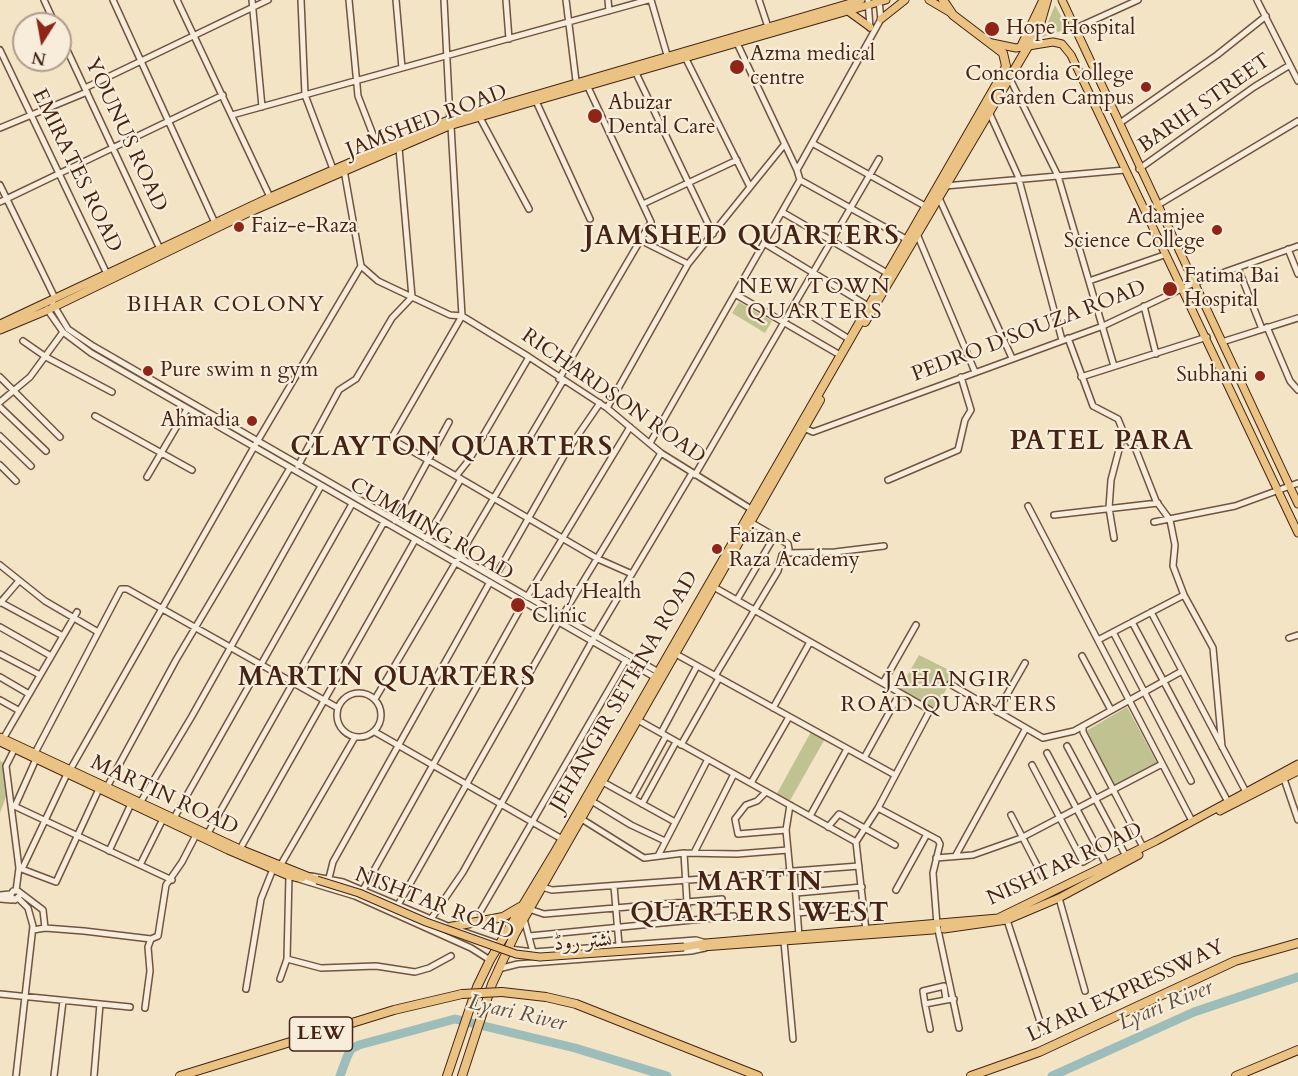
<!DOCTYPE html>
<html>
<head>
<meta charset="utf-8">
<style>
  body { margin:0 }
  #map { position:relative; width:1298px; height:1076px; overflow:hidden; background:#f3e4c6; font-family:Cardo,serif }
  canvas { display:block }
  .north { position:absolute; left:12px; top:12px; width:60px; height:60px; box-sizing:border-box; background:#f7edda; border:2px solid #b09d8a; border-radius:50%; rotate:191deg; font-size:16px; font-weight:700; line-height:24px; text-align:center; color:#452413 }
  .north::after { content:''; display:block; margin:auto; width:21px; height:27px; background:#8f2418; clip-path:polygon(50% 0,100% 100%,50% 72%,0 100%) }
</style>
</head>
<body>
<div id="map">
<canvas width="1298" height="1076"></canvas>
<div class="north">N</div>
</div>
<script>
const g = document.querySelector('canvas').getContext('2d');
g.lineJoin = 'round';
function fill(path, color) { g.fillStyle = color; g.fill(path, 'evenodd'); }
const poly = rows => new Path2D(rows.map(r => 'M' + r).join(''));
function strokePath(path, color, width, dash) { g.strokeStyle = color; g.lineWidth = width; g.lineCap = dash ? 'butt' : 'round'; g.setLineDash(dash || []); g.stroke(path); }
function label(font, color, halo, rows, align = 'center') {
  g.font = font + ' Cardo,Amiri,serif'; g.lineWidth = 4.5; g.setLineDash([]); g.textBaseline = 'middle'; g.strokeStyle = halo; g.fillStyle = color; for (const [text, x, y, turn = 0] of rows) {
    g.save(); g.translate(x, y); g.rotate((+turn || 0) * Math.PI / 180); g.textAlign = isNaN(turn) ? turn : align; if (halo) g.strokeText(text, 0, 0); g.fillText(text, 0, 0); g.restore();
  }
}
fill(poly([
  [1055,5,1068,29,1042,37],
  [739,302,772,321,765,333,732,313],
  [919,655,955,673,935,710,899,690],
  [1127,707,1157,763,1114,785,1086,731],
  [812,730,826,737,788,804,775,797],
  [0,761,3,762,7,794,0,813]
]), '#c0c292');
strokePath(poly([
  [340,1076,347,1057,351,1049,359,1045,455,1019,575,1048,667,1076],
  [1052,1076,1194,1012,1298,977]
]), '#9dbdbb', 9);
const minor = poly([
  [44,0,55,24],
  [113,0,215,223],
  [177,0,270,197],
  [252,0,262,107],
  [301,0,305,95,333,169],
  [349,0,358,96,379,150],
  [396,0,402,68],
  [444,0,450,120],
  [506,0,509,39],
  [566,0,576,81],
  [608,0,609,11],
  [651,0,667,55],
  [759,0,768,27],
  [868,0,870,28],
  [1257,0,1298,81],
  [1074,29,1138,0],
  [60,35,160,249],
  [736,41,797,170],
  [0,50,107,274],
  [685,57,750,187],
  [635,71,713,234],
  [1009,77,1058,176,1114,366],
  [85,88,268,0],
  [535,99,590,219],
  [989,112,1018,176,1062,340],
  [232,115,648,0],
  [479,116,529,209],
  [1120,123,1217,55,1266,16],
  [451,126,462,316,391,439,456,476],
  [0,128,87,92],
  [812,143,925,206],
  [1139,169,1254,87,1290,65],
  [344,170,361,266],
  [800,180,906,239],
  [0,185,55,298],
  [945,186,1125,170],
  [939,198,1012,358],
  [0,202,223,95],
  [643,204,737,160],
  [1156,206,1298,121],
  [782,212,887,273],
  [917,234,975,372],
  [640,240,688,264],
  [764,243,868,306],
  [1288,249,1298,274],
  [361,266,378,281,450,315,462,316,529,357,607,408,661,453,751,509],
  [1238,268,1262,329],
  [1089,281,1164,255],
  [735,294,840,355],
  [53,304,68,329,93,346,660,673],
  [794,305,849,339],
  [1144,306,1156,354],
  [47,309,63,332,91,353,658,679],
  [1267,327,1290,381,1298,390],
  [1068,338,1093,406,1118,419,1125,436,1136,450,1156,501,1170,520,1175,545,1173,566,1184,595,1213,648,1222,747],
  [23,341,46,357,112,392],
  [1222,342,1298,318],
  [0,377,60,437],
  [1081,377,1207,337],
  [559,379,651,222,587,85],
  [0,402,30,377,63,332],
  [0,407,46,451],
  [607,408,688,264,784,145],
  [95,416,192,470],
  [804,428,813,432,1103,326,1194,283,1298,246],
  [0,436,31,466],
  [650,443,800,180,797,170,881,19,879,1],
  [0,465,16,481],
  [298,466,339,390,356,379,392,318,412,297,399,148],
  [695,475,879,159],
  [147,477,187,409],
  [461,479,598,559,632,574],
  [888,480,958,450,965,420,971,410,961,377],
  [1028,506,1192,821],
  [1054,515,1158,503],
  [395,521,449,422],
  [1154,522,1235,506,1298,483],
  [1114,538,1109,508,1111,480,1121,442,1127,438],
  [426,539,461,479,456,476,469,460,529,357],
  [787,553,835,552,884,546],
  [0,565,45,601,98,632],
  [495,577,565,454,600,403],
  [712,586,930,710,878,808,856,842],
  [527,597,630,427],
  [737,600,774,537],
  [0,602,63,636],
  [0,603,18,582],
  [1151,612,1246,792],
  [1132,622,1228,802],
  [0,627,51,656],
  [1113,632,1191,781],
  [1289,638,1298,635],
  [1098,640,1184,595],
  [674,653,895,775],
  [0,654,40,675],
  [1082,656,1111,710],
  [715,676,778,571,782,555,789,549,788,544,750,522],
  [0,677,29,694],
  [883,683,916,625],
  [950,684,1043,738,1074,731,1182,671],
  '337 715a22 22 0 1 1 44 0a22 22 0 1 1-44 0Z',
  [375,699,563,381],
  [0,700,18,710],
  [773,708,810,642],
  [997,712,1025,663],
  [636,719,856,842,866,931],
  [1083,726,1083,732,1143,847],
  [375,732,562,839],
  [661,733,697,666],
  [3,739,77,612],
  [681,745,719,678],
  [1067,746,1126,856],
  [35,753,121,589,127,589,338,708],
  [1047,753,1107,866],
  [864,758,900,693],
  [1032,765,1083,862,1100,852],
  [70,770,254,447,361,266],
  [1283,776,1298,820],
  [601,781,675,822],
  [751,783,789,717],
  [107,787,176,660,290,468],
  [766,792,757,801,746,805,735,819,738,834,786,830],
  [632,798,666,736],
  [590,800,631,825,665,841],
  [140,803,192,716,321,486],
  [642,804,676,742],
  [12,805,172,880],
  [790,805,786,830,790,872,794,871,799,936],
  [15,806,36,759],
  [878,808,938,840,940,844,933,873,937,925,959,1028],
  [1011,815,1043,877],
  [810,816,847,749],
  [174,818,352,504],
  [580,818,644,858,684,853,737,854,788,850],
  [828,827,839,814,895,845],
  [208,833,384,522],
  [240,849,415,540],
  [109,851,131,804],
  [684,853,688,920],
  [694,853,734,774],
  [956,855,1026,728],
  [658,856,708,759],
  [936,858,973,855,1021,838,1162,764],
  [140,865,163,819],
  [280,866,355,737],
  [19,868,56,882,99,789],
  [22,869,67,774],
  [794,871,859,866],
  [311,876,343,882,450,927,499,944],
  [739,876,790,872],
  [329,878,333,862,490,582],
  [614,886,619,945],
  [542,887,552,890,716,878],
  [363,890,524,602],
  [896,890,927,834],
  [16,891,19,868,6,766,16,746],
  [796,893,862,887],
  [0,895,10,894],
  [20,895,15,900,10,896,13,891,18,891,43,910,45,928],
  [1059,898,1085,991],
  [0,899,12,900],
  [398,905,558,623,661,453],
  [529,909,544,914,722,899],
  [480,912,626,660],
  [797,913,864,907],
  [431,919,463,872,592,641,692,473],
  [524,919,533,952],
  [1007,920,1043,1031],
  [33,930,45,928,84,931,151,939],
  [529,936,734,916],
  [784,942,793,1039],
  [509,949,533,952,696,940,706,943],
  [287,959,321,968,376,966,415,972,429,968,451,956],
  [498,969,518,964,691,951,705,948],
  [280,979,287,959,289,876,355,896,471,948,490,960],
  [246,989,261,899,273,869],
  [0,994,130,1007],
  [946,1000,944,986,923,991,925,1004,946,1000,954,999],
  [925,1004,930,1029],
  [145,1008,150,971,148,947,151,939,158,936,166,885,182,862,196,835],
  [16,1076,33,926,28,908,19,899],
  [54,1076,63,1001],
  [94,1076,100,1004]
]);
const major = poly([
  [929,0,951,13],
  [1062,0,1298,504],
  [848,11,870,27],
  [881,19,905,0],
  [992,43,1016,48,1053,42,1062,44,1071,55,1298,533],
  [0,324,270,197,446,121,861,0],
  [0,330,48,310,248,213,449,126,886,0],
  [0,737,240,849,317,880],
  [0,742,228,850,289,876,302,878],
  [1220,811,1298,771],
  [944,929,1007,920,1059,898,1139,855],
  [684,947,706,943,998,918,1156,841,1298,764],
  [702,947,933,930]
]);
const highway = poly([
  [1021,47,1043,1],
  [865,322,1039,28,1047,0],
  [450,927,503,917,520,907],
  [502,992,546,997,576,1004,758,1076],
  [180,1076,394,1010,462,994],
  [447,1076,477,987,490,960,555,852,1003,73,1006,66,1003,53,953,15,943,0],
  [462,1076,492,984,515,934,820,400],
  [971,1076,1039,1052,1235,961,1298,943],
  [1236,1076,1298,1050]
]);
strokePath(minor, '#705440', 8);
strokePath(major, '#452413', 9);
strokePath(highway, '#452413', 10);
strokePath(minor, '#f7edda', 5);
strokePath(major, '#eac283', 7);
strokePath(highway, '#eac283', 8);
const majorBridge = poly([
  [317,880,359,893,426,922,516,954,540,957,684,947]
]);
const highwayBridge = poly([
  [462,994,502,992]
]);
strokePath(majorBridge, '#452413', 9, []);
strokePath(highwayBridge, '#452413', 10, []);
strokePath(majorBridge, '#eac283', 7);
strokePath(highwayBridge, '#eac283', 8);
for (const [x, y, r, color] of [
  [992,29,8,"#8f2418"],
  [737,67,8,"#8f2418"],
  [1146,87,6,"#8f2418"],
  [595,116,8,"#8f2418"],
  [239,227,6,"#8f2418"],
  [1217,230,6,"#8f2418"],
  [1170,289,8,"#8f2418"],
  [148,371,6,"#8f2418"],
  [1260,376,6,"#8f2418"],
  [252,421,6,"#8f2418"],
  [717,549,6,"#8f2418"],
  [518,605,8,"#8f2418"]
]) { const dot = new Path2D(); dot.arc(x, y, r, 0, 2 * Math.PI); g.fillStyle = color; g.fill(dot); strokePath(dot, '#f7edda', 2); }
for (const [x, y, w] of [
  [321,1034,63]
]) { const box = new Path2D(); box.roundRect(x - w / 2, y - 17, w, 34, 4.5); g.fillStyle = '#f7edda'; g.fill(box); strokePath(box, '#452413', 1.5); }
label('bold 20px', '#452413', null, [
  ["LEW",321,1034]
]);
label('21px', '#452413', '#f7edda', [
  ["Hope Hospital",1006,29],
  ["Azma medical",750,55],
  ["centre",750,79],
  ["Concordia College",1134,75,"right"],
  ["Garden Campus",1134,99,"right"],
  ["Abuzar",608,104],
  ["Dental Care",608,128],
  ["Adamjee",1205,218,"right"],
  ["Science College",1205,242,"right"],
  ["Faiz-e-Raza",251,227],
  ["Fatima Bai",1184,277],
  ["Hospital",1184,301],
  ["Pure swim n gym",160,371],
  ["Subhani",1248,376,"right"],
  ["Ahmadia",240,421,"right"],
  ["Faizan e",729,537],
  ["Raza Academy",729,561],
  ["Lady Health",532,593],
  ["Clinic",532,617]
], 'left');
label('21px', '#452413', '#f7edda', [
  ["BARIH STREET",1205,104,-35],
  ["JAMSHED ROAD",427,122,-21],
  ["YOUNUS ROAD",125,135,65],
  ["EMIRATES ROAD",76,171,64],
  ["PEDRO D'SOUZA ROAD",1029,332,-21],
  ["RICHARDSON ROAD",613,397,35],
  ["CUMMING ROAD",431,530,30],
  ["JEHANGIR SETHNA ROAD",625,692,-60],
  ["MARTIN ROAD",164,796,25],
  ["NISHTAR ROAD",1065,865,-25],
  ["NISHTAR ROAD",434,905,21],
  ["نشتر روڈ",583,943,-4],
  ["LYARI EXPRESSWAY",1126,992,-25]
]);
g.letterSpacing = '1.5px';
label('22px', '#452413', '#f7edda', [
  ["NEW TOWN",815,288],
  ["QUARTERS",815,313],
  ["BIHAR COLONY",226,306],
  ["JAHANGIR",949,681],
  ["ROAD QUARTERS",949,706]
]);
g.letterSpacing = '0px';
label('italic 22px', '#5f5245', '#f7edda', [
  ["Lyari River",1166,1006,-22],
  ["Lyari River",517,1014,13]
]);
g.letterSpacing = '1.5px';
label('bold 27px', '#452413', '#f7edda', [
  ["JAMSHED QUARTERS",742,238],
  ["PATEL PARA",1102,443],
  ["CLAYTON QUARTERS",452,449],
  ["MARTIN QUARTERS",387,679],
  ["MARTIN",760,884],
  ["QUARTERS WEST",760,915]
]);
g.letterSpacing = '0px';
</script>
</body>
</html>
